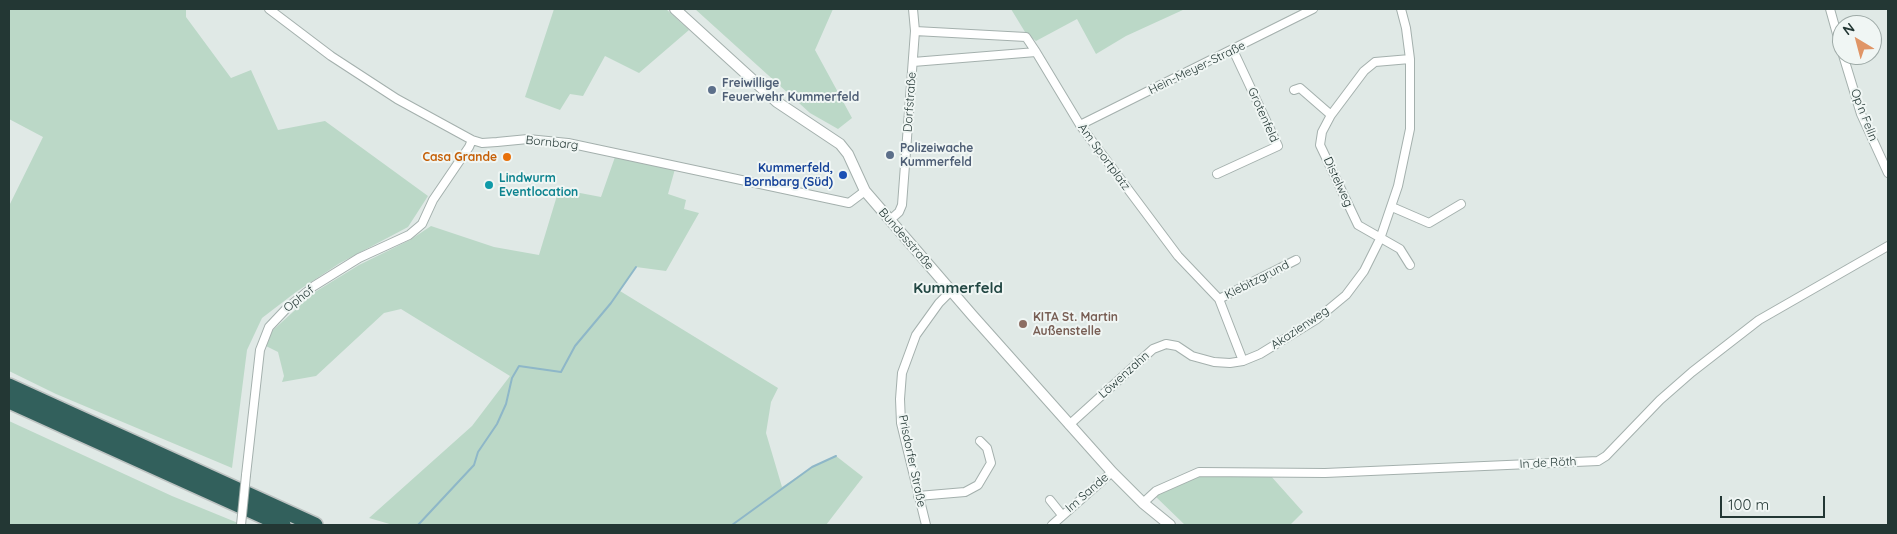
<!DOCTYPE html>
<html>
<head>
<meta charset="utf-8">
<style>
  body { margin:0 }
  #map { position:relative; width:1897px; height:534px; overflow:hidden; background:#e0e9e6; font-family:Quicksand,sans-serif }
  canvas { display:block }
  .frame { position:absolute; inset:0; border:10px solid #233734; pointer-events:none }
  .north { position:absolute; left:1832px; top:15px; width:50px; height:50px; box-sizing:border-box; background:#f0f6f4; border:1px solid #9eaaa7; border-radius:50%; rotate:323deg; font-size:14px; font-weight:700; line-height:20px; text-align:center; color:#233734 }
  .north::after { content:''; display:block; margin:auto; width:18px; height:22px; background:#e09566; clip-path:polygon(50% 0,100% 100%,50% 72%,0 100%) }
  .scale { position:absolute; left:1720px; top:496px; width:105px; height:22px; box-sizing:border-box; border:2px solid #233734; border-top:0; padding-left:6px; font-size:15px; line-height:18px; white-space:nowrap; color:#233734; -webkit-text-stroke:4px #f0f6f4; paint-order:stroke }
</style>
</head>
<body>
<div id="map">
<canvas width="1897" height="534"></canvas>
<div class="frame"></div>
<div class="north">N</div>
<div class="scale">100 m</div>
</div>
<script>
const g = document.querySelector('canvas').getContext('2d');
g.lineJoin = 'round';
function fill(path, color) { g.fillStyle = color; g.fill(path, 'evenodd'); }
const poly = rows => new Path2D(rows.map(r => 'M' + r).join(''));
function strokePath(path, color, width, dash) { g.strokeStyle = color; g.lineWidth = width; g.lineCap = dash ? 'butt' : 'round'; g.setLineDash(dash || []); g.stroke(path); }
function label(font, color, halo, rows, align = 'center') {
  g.font = font + ' Quicksand,sans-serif'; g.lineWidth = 4; g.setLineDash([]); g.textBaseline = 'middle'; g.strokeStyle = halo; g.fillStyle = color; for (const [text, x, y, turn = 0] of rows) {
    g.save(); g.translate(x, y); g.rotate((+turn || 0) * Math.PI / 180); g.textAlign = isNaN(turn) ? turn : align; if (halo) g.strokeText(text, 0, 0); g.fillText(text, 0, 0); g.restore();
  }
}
fill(poly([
  [9,9,186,9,186,17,231,78,251,70,278,130,325,121,428,196,408,227,340,263,296,292,262,318,247,350,232,468,56,394,9,371,9,206,43,137,9,119],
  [554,9,666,9,689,30,639,73,605,56,583,96,570,94,560,110,525,97],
  [695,9,833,9,815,50,852,118,838,129,810,113],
  [1011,9,1185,9,1126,36,1096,54,1077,19,1036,41,1025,32],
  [615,157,675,169,668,194,686,200,684,209,699,213,666,271,636,267,620,291,778,388,771,402,766,433,782,487,812,467,836,456,863,477,826,525,393,525,369,518,472,426,510,376,401,309,384,313,316,376,282,382,284,376,278,352,266,346,272,331,315,292,359,265,410,240,431,226,494,247,539,255,559,189,601,197],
  [9,421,172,496,243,525,9,525],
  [1200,475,1270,475,1303,512,1290,525,1185,525,1155,496]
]), '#bbd8c7');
strokePath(poly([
  [418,525,474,465,478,452,497,424,506,404,512,378,519,366,561,372,575,346,611,303,636,267],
  [732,525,812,467,836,456]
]), '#8eb7c8', 2);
const minor = poly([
  [269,9,331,56,397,99,472,140,482,143,497,142,528,139,568,143,849,203,865,191],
  [1830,9,1842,52],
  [915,31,1026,37,1036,52],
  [1843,55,1861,114,1888,173],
  [913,62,1036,52,1080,125,1178,256,1219,299,1243,361],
  [1294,90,1300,88,1331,115],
  [1080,125,1313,9],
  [1217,174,1278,146,1233,50],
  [1392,207,1429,223,1461,204],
  [890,220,899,212,902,205,915,31,913,9],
  [1410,265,1400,249,1358,225,1320,145,1322,132,1331,115,1364,71,1375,62,1410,59],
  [1219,299,1296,260],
  [1069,425,1153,349,1166,344,1177,346,1192,356,1214,362,1230,363,1243,361,1260,354,1317,319,1346,295,1364,271,1380,239,1398,186,1410,129,1410,59,1406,28,1401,9],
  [246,475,260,350,269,327,286,309,314,286,359,258,409,235,422,224,433,200,469,147,472,140],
  [918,496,965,492,978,485,991,463,987,448,980,441],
  [1050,500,1062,515],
  [1143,503,1156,491,1199,472,1325,473,1598,461,1606,456,1660,400,1692,372,1759,320,1888,246],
  [926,525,901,423,900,399,902,373,916,335,939,303,951,291],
  [1052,525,1112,472]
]);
const tertiary = poly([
  [675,9,777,102,840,144,848,154,865,191,972,315,1112,472,1143,503,1170,525]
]);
const motorway = poly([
  [9,386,315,525],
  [9,401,283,525]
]);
strokePath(minor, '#a4b0ad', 10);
strokePath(tertiary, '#a4b0ad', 12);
strokePath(motorway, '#bdc3c2', 18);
strokePath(minor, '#fff', 8);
strokePath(tertiary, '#fff', 10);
strokePath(motorway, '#32605c', 15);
const minorBridge = poly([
  [241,525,246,475]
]);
strokePath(minorBridge, '#a4b0ad', 10, []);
strokePath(minorBridge, '#fff', 8);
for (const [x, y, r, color] of [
  [712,90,5,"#5c6f8a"],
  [890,155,5,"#5c6f8a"],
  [507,157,5,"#e8710a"],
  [843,175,5,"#1a4fb4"],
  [489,185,5,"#0f9aa8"],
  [1023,324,5,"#8d6e63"]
]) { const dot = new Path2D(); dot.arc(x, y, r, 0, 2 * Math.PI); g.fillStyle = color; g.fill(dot); strokePath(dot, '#f0f6f4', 2); }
label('12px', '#233734', '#f0f6f4', [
  ["Hein-Meyer-Straße",1197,68,-26],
  ["Dorfstraße",910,102,-86],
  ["Grotenfeld",1263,115,66],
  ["Op'n Felln",1864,115,69],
  ["Bornbarg",552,143,6],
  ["Am Sportplatz",1104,157,54],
  ["Distelweg",1338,182,65],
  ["Bundesstraße",906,239,49],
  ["Kiebitzgrund",1257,280,-27],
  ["Ophof",299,299,-38],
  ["Akazienweg",1300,328,-34],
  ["Löwenzahn",1124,375,-42],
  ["Prisdorfer Straße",912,461,78],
  ["In de Röth",1548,463,-3],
  ["Im Sande",1087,493,-41]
]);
label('bold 12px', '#4e5e75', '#f0f6f4', [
  ["Freiwillige",722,83],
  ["Feuerwehr Kummerfeld",722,97],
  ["Polizeiwache",900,148],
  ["Kummerfeld",900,162]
], 'left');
label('bold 12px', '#c56008', '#f0f6f4', [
  ["Casa Grande",497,157]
], 'right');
label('bold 12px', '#164399', '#f0f6f4', [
  ["Kummerfeld,",833,168],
  ["Bornbarg (Süd)",833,182]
], 'right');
label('bold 12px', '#0d838f', '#f0f6f4', [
  ["Lindwurm",499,178],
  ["Eventlocation",499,192]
], 'left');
label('bold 12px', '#785e54', '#f0f6f4', [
  ["KITA St. Martin",1033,317],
  ["Außenstelle",1033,331]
], 'left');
label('bold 15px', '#214642', '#f0f6f4', [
  ["Kummerfeld",958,288]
]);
</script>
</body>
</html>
